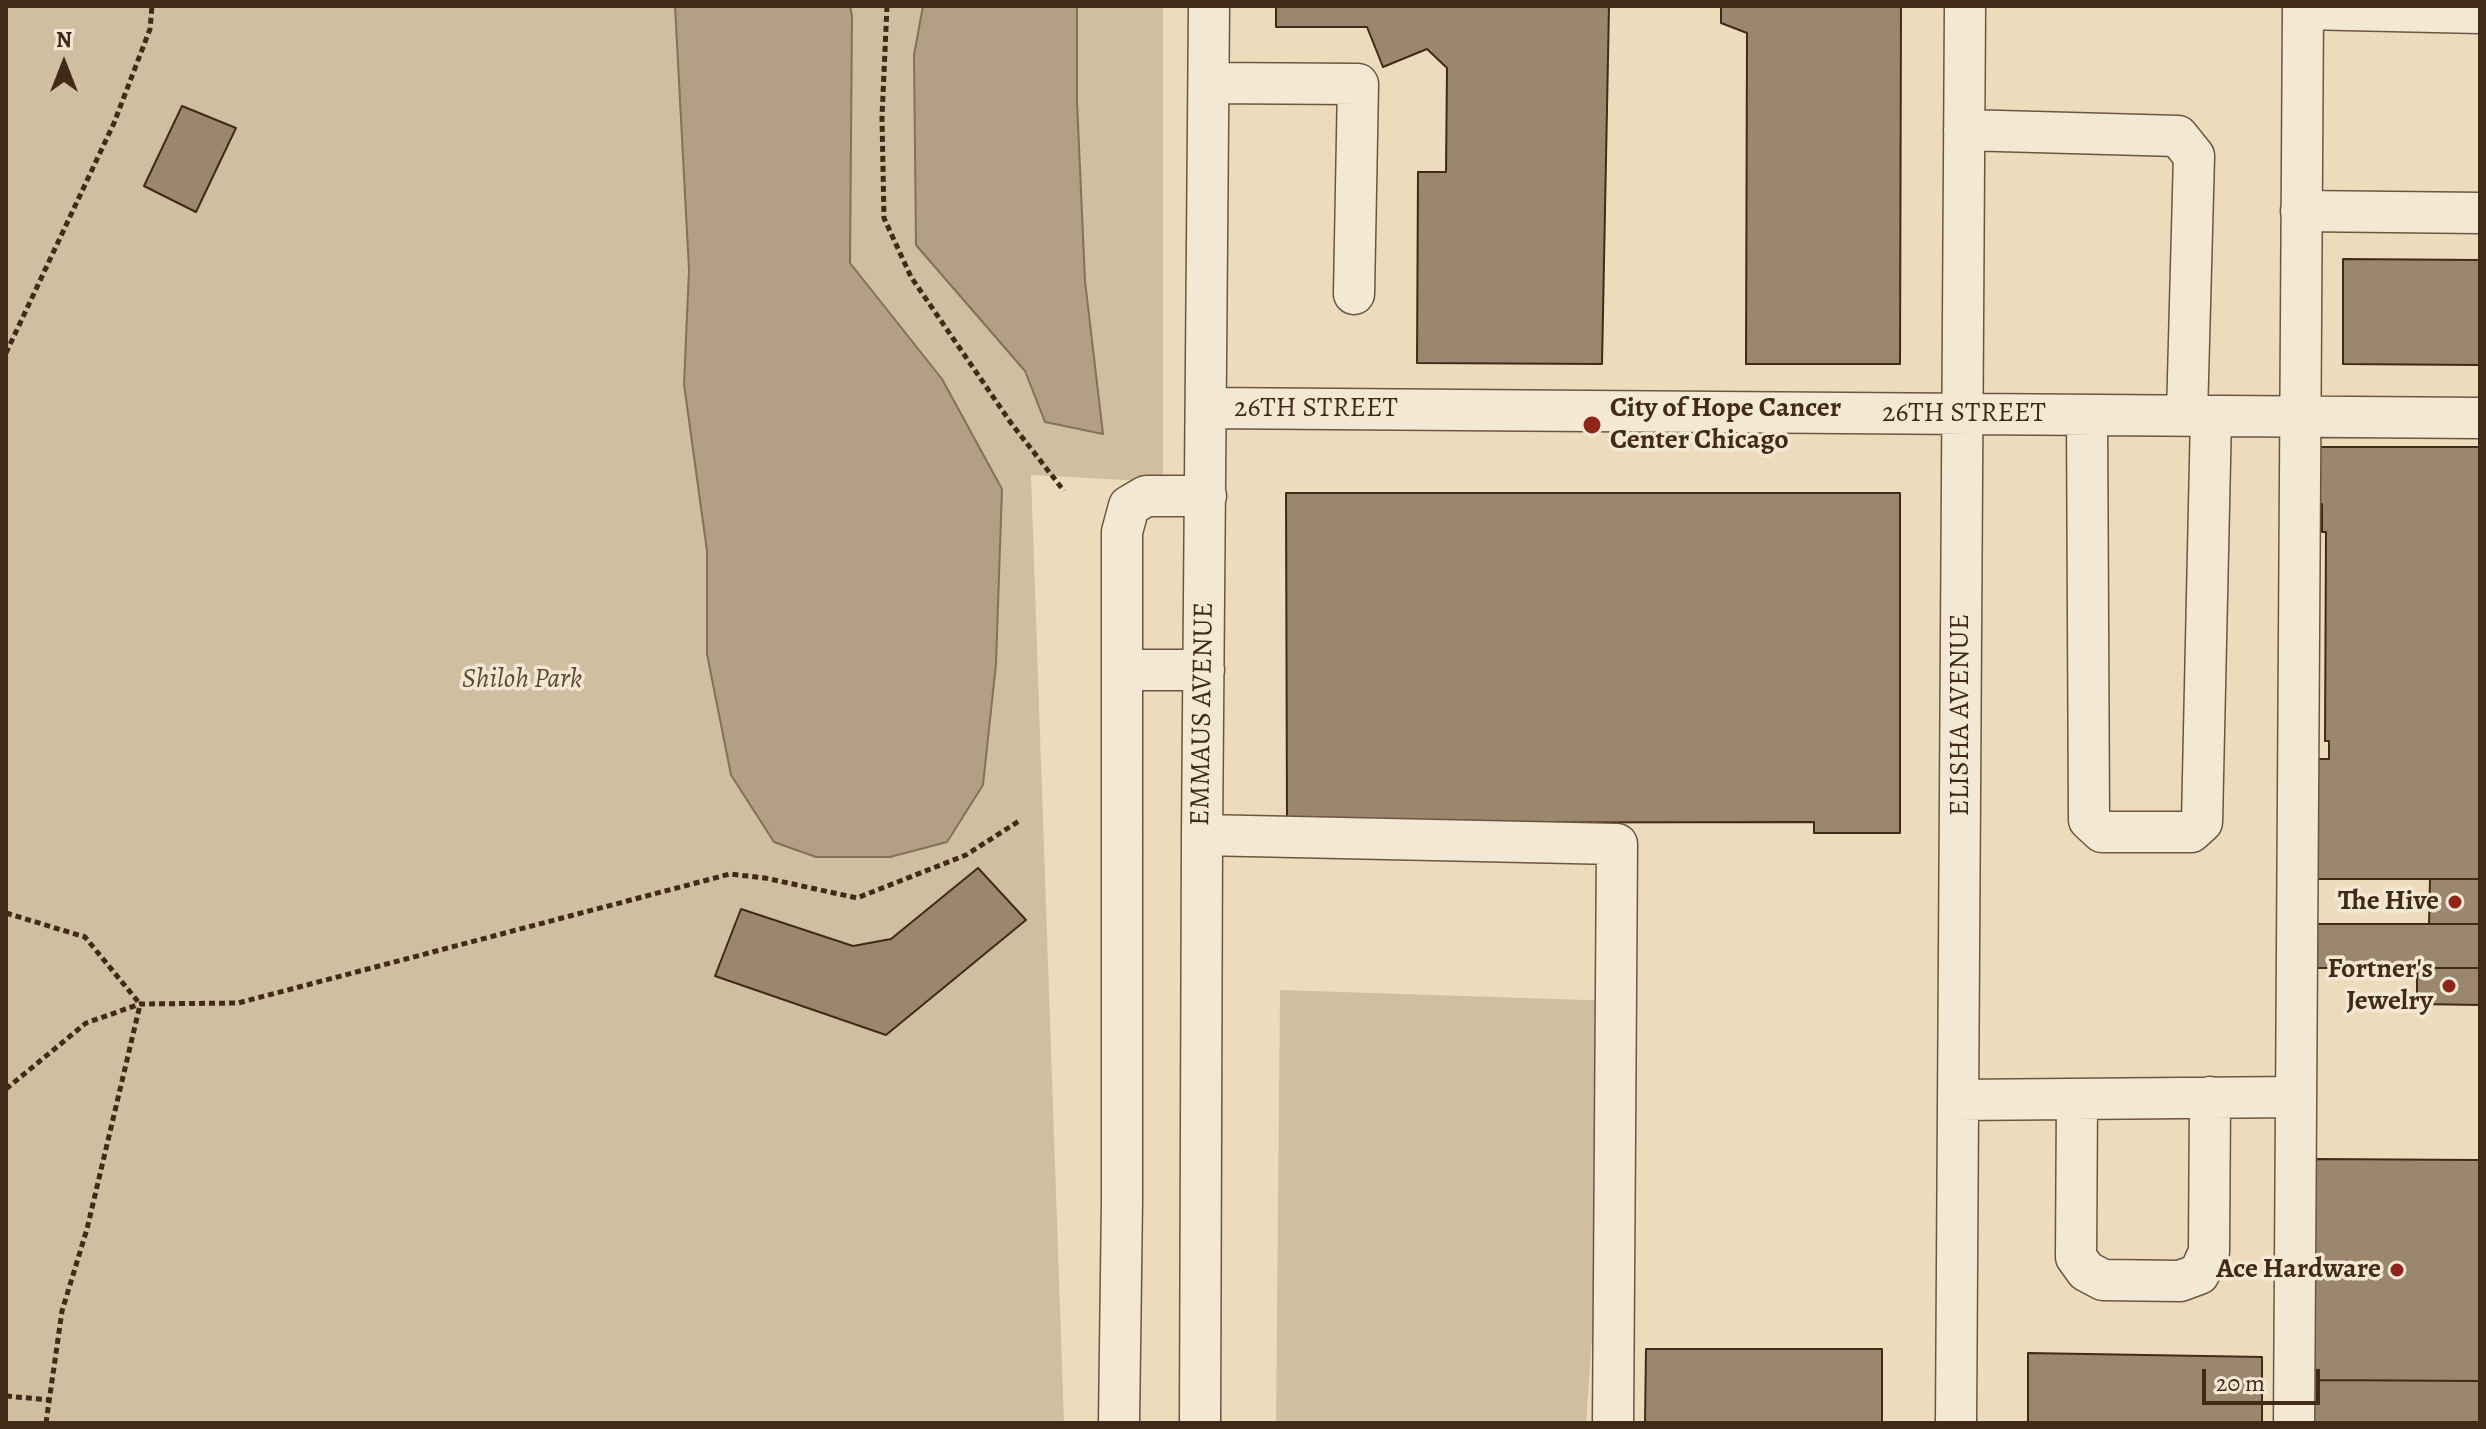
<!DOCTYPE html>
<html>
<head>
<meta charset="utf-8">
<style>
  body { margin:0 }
  #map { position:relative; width:2486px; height:1429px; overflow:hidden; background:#ecdcbc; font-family:Alegreya,serif }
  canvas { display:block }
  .frame { position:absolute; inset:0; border:8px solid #422a18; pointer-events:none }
  .north { position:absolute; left:24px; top:24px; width:80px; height:80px; -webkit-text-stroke:6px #f3e8d3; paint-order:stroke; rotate:0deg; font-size:22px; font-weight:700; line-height:32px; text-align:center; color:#422a18 }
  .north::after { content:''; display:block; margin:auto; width:28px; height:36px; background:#422a18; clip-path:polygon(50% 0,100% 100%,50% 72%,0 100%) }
  .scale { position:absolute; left:2202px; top:1369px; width:118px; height:36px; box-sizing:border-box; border:4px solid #422a18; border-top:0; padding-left:10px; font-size:24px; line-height:28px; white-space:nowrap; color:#422a18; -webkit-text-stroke:6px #f3e8d3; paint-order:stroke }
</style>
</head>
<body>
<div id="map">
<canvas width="2486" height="1429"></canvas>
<div class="frame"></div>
<div class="north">N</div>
<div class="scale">20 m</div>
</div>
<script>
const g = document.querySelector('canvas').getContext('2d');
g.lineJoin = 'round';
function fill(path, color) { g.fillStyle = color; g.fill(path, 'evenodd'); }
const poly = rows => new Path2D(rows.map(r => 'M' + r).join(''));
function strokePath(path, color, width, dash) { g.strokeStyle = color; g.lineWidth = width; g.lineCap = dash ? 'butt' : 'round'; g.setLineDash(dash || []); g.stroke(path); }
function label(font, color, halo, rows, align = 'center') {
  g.font = font + ' Alegreya,serif'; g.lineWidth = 7; g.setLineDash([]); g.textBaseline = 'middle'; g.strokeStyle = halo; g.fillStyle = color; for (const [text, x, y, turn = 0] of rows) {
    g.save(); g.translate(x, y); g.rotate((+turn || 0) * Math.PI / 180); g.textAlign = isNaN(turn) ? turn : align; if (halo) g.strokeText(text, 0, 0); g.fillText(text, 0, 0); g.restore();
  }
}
fill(poly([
  [6,6,1163,6,1163,482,1031,475,1064,1423,6,1423],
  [1280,990,1616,1001,1586,1423,1276,1423]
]), '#cfbea0');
const water = poly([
  [675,6,850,6,852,16,850,263,942,379,1002,489,996,664,983,785,947,842,890,857,816,857,774,842,731,775,707,654,707,551,684,384,689,270,675,6],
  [923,6,1077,6,1077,101,1085,281,1103,434,1045,422,1025,371,916,245,914,55,923,6]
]);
fill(water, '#b29f84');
strokePath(water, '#857059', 2);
const building = poly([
  [1276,6,1609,6,1602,364,1417,363,1418,172,1446,172,1447,68,1427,49,1383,67,1367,27,1276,27,1276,6],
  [1721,6,1901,6,1900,364,1746,364,1747,33,1721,23,1721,6],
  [182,106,236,128,196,212,144,186,182,106],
  [2343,259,2480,260,2480,365,2343,364,2343,259],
  [2306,447,2480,447,2480,879,2315,879,2316,759,2329,759,2329,741,2325,741,2326,532,2322,532,2322,504,2308,504,2306,447],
  [1286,493,1900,493,1900,833,1814,833,1814,822,1287,823,1286,493],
  [978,868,1026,920,886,1035,715,976,741,909,853,946,891,939,978,868],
  [2430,879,2480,879,2480,924,2429,924,2430,879],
  [2313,924,2480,924,2480,968,2313,968,2313,924],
  [2417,968,2480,968,2480,1005,2417,1004,2417,968],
  [2315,1159,2480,1160,2480,1381,2314,1380,2315,1159],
  [1646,1349,1882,1349,1882,1423,1645,1423,1646,1349],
  [2028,1353,2262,1357,2262,1423,2028,1423,2028,1353],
  [2314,1380,2480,1381,2480,1423,2314,1423,2314,1380]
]);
fill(building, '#9a876d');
strokePath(building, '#422a18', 2);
const minor = poly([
  [2303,9,2480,13],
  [1209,83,1358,84,1354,294],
  [1964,130,2178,136,2194,156,2187,415],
  [2301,211,2480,213],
  [1207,408,2480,418],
  [2087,415,2089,820,2102,832,2191,832,2202,822,2211,416],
  [1122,670,1204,670],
  [1202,835,1617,844,1613,1423],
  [2077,1099,2076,1257,2086,1271,2103,1280,2180,1281,2199,1274,2209,1252,2210,1097],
  [1958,1100,2296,1097],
  [1119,1423,1122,1200,1122,532,1129,506,1146,496,1206,496],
  [1200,1423,1202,835,1209,6],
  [1956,1423,1965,6],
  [2294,1423,2303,6]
]);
strokePath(minor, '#6c5641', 43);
strokePath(poly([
  [887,6,882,117,884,218,911,277,1011,423,1064,491],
  [6,353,114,123,150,29,152,6],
  [6,913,85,937,140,1004],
  [6,1089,86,1023,140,1004,238,1003,730,874,765,878,857,898,966,855,1019,821],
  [6,1396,50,1400],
  [46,1423,62,1311,87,1229,140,1005]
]), '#422a18', 5, [6, 4]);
strokePath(minor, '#f3e8d3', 40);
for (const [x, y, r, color] of [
  [1592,425,10,"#8f2418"],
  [2455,902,8,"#8f2418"],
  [2449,986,8,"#8f2418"],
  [2397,1270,8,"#8f2418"]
]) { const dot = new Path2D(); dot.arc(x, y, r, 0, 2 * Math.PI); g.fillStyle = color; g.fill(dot); strokePath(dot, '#f3e8d3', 3); }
label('28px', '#422a18', '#f3e8d3', [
  ["26TH STREET",1316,409],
  ["26TH STREET",1964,414],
  ["EMMAUS AVENUE",1203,714,-89],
  ["ELISHA AVENUE",1961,715,-90]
]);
label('bold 28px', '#422a18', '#f3e8d3', [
  ["City of Hope Cancer",1610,409,"left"],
  ["Center Chicago",1610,441,"left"],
  ["The Hive",2439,902],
  ["Fortner's",2433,970],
  ["Jewelry",2433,1002],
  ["Ace Hardware",2381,1270]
], 'right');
label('italic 28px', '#5e4833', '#f3e8d3', [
  ["Shiloh Park",522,680]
]);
</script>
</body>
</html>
